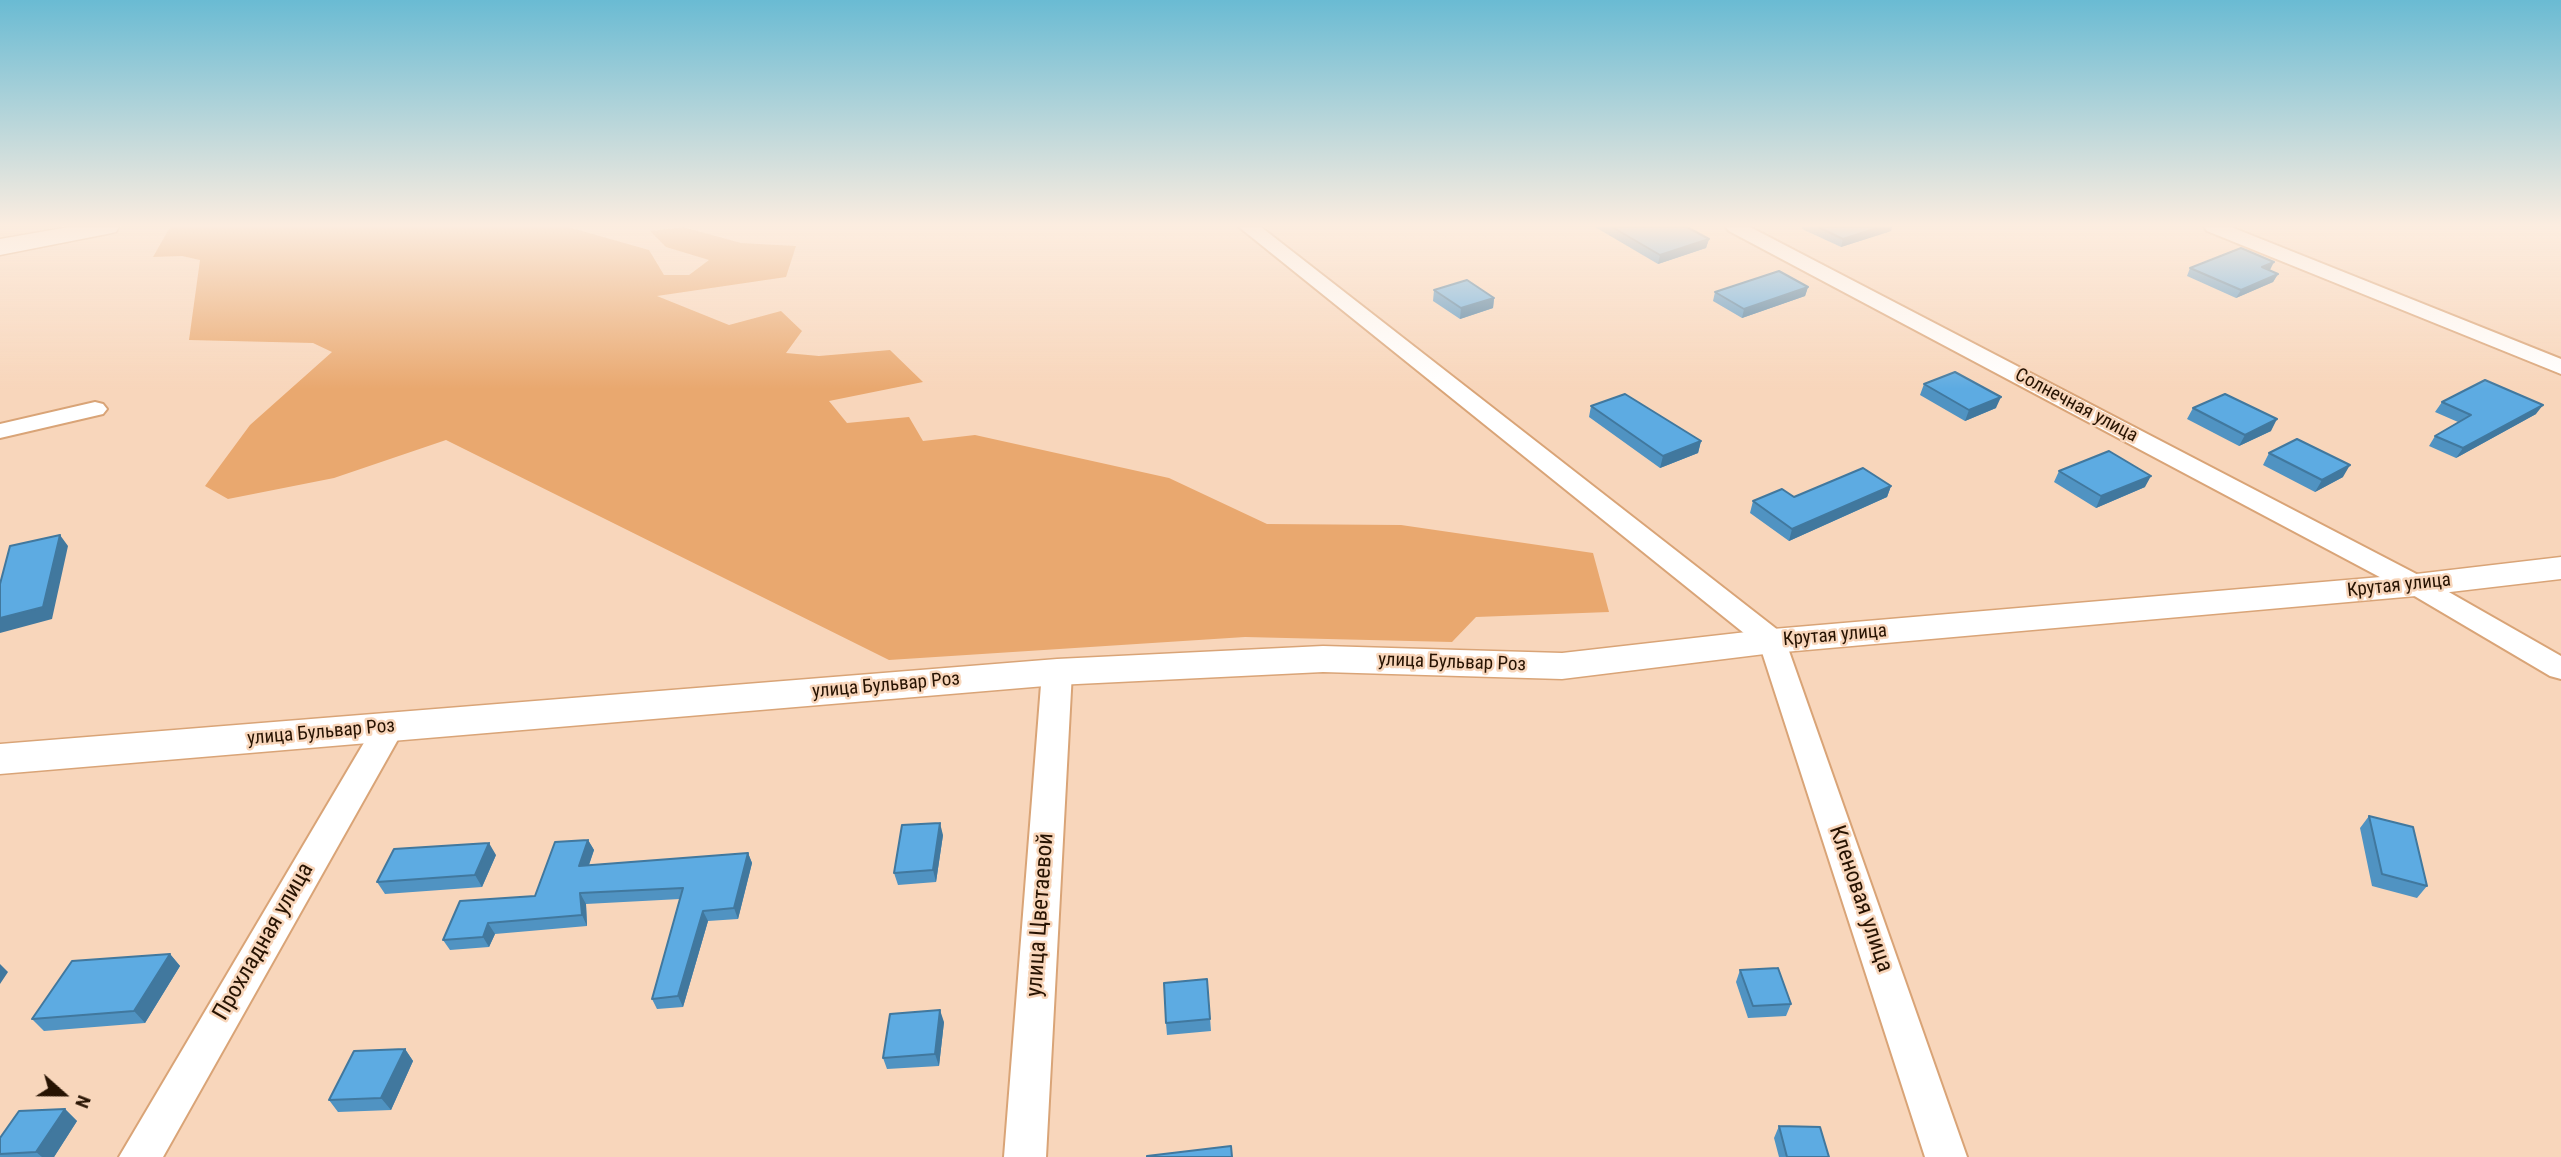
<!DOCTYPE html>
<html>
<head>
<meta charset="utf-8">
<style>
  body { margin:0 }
  #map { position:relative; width:2561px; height:1157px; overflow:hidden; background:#f8d6bb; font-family:"Roboto Condensed",sans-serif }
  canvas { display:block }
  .north { position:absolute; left:28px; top:1059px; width:70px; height:70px; -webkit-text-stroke:5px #f8d6bb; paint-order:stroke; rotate:111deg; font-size:19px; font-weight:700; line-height:28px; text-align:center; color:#271302 }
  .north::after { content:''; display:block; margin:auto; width:24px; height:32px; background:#271302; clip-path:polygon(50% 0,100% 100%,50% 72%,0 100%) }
</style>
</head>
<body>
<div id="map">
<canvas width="2561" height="1157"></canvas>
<div class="north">N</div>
</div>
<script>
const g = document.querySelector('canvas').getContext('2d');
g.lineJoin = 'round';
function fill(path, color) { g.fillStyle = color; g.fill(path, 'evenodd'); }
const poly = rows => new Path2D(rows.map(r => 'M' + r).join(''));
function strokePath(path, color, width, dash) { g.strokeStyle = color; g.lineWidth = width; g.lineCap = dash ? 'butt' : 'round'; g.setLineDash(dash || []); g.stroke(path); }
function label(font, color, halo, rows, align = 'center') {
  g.font = font + ' "Roboto Condensed",sans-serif'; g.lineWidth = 5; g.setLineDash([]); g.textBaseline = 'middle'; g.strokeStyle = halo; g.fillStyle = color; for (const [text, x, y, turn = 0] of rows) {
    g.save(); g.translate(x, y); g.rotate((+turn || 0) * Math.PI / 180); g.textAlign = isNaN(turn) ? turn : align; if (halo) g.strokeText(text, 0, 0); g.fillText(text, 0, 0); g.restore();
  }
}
fill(poly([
  [170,227,568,227,649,250,664,275,689,275,709,260,666,247,650,231,683,227,741,243,796,246,786,277,657,296,729,325,781,311,802,331,786,353,819,356,890,350,923,382,829,401,847,423,909,417,923,441,975,435,1169,478,1267,524,1401,525,1593,553,1609,612,1476,617,1452,642,1245,637,889,660,446,440,334,478,228,499,205,486,250,425,332,352,313,343,189,340,200,260,182,256,153,257]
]), '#e9a86f');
const minor = poly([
  [1239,227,1261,227,1783,634,1967,1157,1925,1157,1760,646,1239,227],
  [1726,227,1750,227,2426,579,2561,656,2561,679,2550,676,2406,591,1729,231,1726,227],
  [2204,227,2231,227,2561,359,2561,374,2207,231,2204,227],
  [95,402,103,404,107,409,103,414,0,438,0,424,95,402],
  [1057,662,1068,665,1072,672,1046,1157,1004,1157,1042,672,1046,665,1057,662],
  [389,716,400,719,405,727,163,1157,119,1157,378,719,389,716]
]);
const tertiary = poly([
  [69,227,119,227,116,232,107,234,0,255,0,239,69,227],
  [2561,557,2561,579,2416,596,1773,653,1562,679,1323,672,1057,685,0,774,0,744,1057,659,1323,646,1562,653,1773,629,2416,574,2561,557]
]);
strokePath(minor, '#d9a477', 4);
strokePath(tertiary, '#d9a477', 3);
fill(minor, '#fff');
fill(tertiary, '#fff');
fill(poly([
  [1595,227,1687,227,1709,239,1706,248,1658,264],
  [1802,227,1892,227,1891,231,1841,247,1802,229],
  [2190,268,2270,270,2278,274,2273,282,2236,298,2187,276],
  [1808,287,1805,296,1742,318,1713,301,1715,292],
  [1434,290,1494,298,1493,308,1460,319,1433,301],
  [1924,384,1996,408,1965,421,1920,395],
  [2442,402,2536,414,2456,458,2429,446,2435,436,2458,422,2435,412],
  [1591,406,1701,441,1698,453,1660,468,1589,417],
  [2193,408,2271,431,2239,446,2187,419],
  [2269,453,2343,477,2315,492,2263,465],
  [2059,471,2145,487,2096,508,2054,482],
  [1891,486,1887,497,1789,541,1750,513,1753,501],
  [2369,816,2427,886,2417,898,2372,886,2360,828],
  [943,835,936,882,898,885,894,873],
  [588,840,594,850,589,865,748,853,752,863,738,919,708,921,683,1007,657,1009,652,999,680,899,586,904,587,926,495,934,489,947,450,950,443,940,535,896],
  [496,855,482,887,385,894,377,882],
  [170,954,180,966,145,1023,44,1031,32,1019],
  [1740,970,1791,1004,1786,1016,1748,1018,1736,982],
  [1207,979,1211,1031,1167,1035,1166,1023],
  [944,1022,939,1066,887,1069,883,1058],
  [405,1049,413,1061,391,1110,338,1112,329,1100],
  [65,1109,77,1121,54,1157,0,1157,0,1138],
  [1779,1126,1829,1157,1779,1157,1774,1138]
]), '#5093c2');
fill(poly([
  [1880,227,1892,227,1891,231,1841,247,1843,239],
  [1709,239,1706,248,1658,264,1660,255],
  [2274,262,2270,270,2262,267],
  [2278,274,2273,282,2236,298,2241,290],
  [1808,287,1805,296,1742,318,1744,309],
  [1494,298,1493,308,1460,319,1461,308],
  [2001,397,1996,408,1965,421,1969,410],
  [2543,405,2536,414,2456,458,2463,448],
  [2277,419,2271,431,2239,446,2245,435],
  [1701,441,1698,453,1660,468,1663,456],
  [2350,465,2343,477,2315,492,2322,480],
  [2151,476,2145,487,2096,508,2101,496],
  [1891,486,1887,497,1789,541,1792,529],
  [60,535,68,546,52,619,0,633,0,618],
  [940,823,943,835,936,882,933,870],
  [588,840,594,850,585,876,579,866],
  [489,843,496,855,482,887,475,875],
  [748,853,752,863,738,919,734,908],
  [580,893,586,904,587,926,582,915],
  [703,911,708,921,683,1007,678,996],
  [488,923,495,934,489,947,483,937],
  [170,954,180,966,145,1023,134,1011],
  [0,964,8,972,0,984],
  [940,1010,944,1022,939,1066,935,1054],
  [405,1049,413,1061,391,1110,381,1098],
  [65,1109,77,1121,54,1157,42,1157,36,1152]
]), '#41789e');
const building = poly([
  [1612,227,1687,227,1709,239,1660,255,1612,227],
  [1818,227,1880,227,1843,239,1818,227],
  [2241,248,2274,262,2262,267,2278,274,2241,290,2190,268,2241,248],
  [1779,271,1808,287,1744,309,1715,292,1779,271],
  [1467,280,1494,298,1461,308,1434,290,1467,280],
  [1955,372,2001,397,1969,410,1924,384,1955,372],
  [2485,380,2543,405,2463,448,2435,436,2471,415,2442,402,2485,380],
  [1625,394,1701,441,1663,456,1591,406,1625,394],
  [2225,394,2277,419,2245,435,2193,408,2225,394],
  [2297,439,2350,465,2322,480,2269,453,2297,439],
  [2109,451,2151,476,2101,496,2059,471,2109,451],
  [1863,468,1891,486,1792,529,1753,501,1782,489,1794,497,1863,468],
  [60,535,43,607,0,618,0,584,10,546,60,535],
  [2369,816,2413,827,2427,886,2382,874,2369,816],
  [940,823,933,870,894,873,902,825,940,823],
  [588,840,579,866,748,853,734,908,703,911,678,996,652,999,683,888,580,893,582,915,488,923,483,937,443,940,460,901,535,896,555,842,588,840],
  [489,843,475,875,377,882,394,849,489,843],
  [170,954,134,1011,32,1019,72,961,170,954],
  [1778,968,1791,1004,1753,1006,1740,970,1778,968],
  [1207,979,1210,1019,1166,1023,1164,983,1207,979],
  [940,1010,935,1054,883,1058,890,1014,940,1010],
  [405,1049,381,1098,329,1100,354,1051,405,1049],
  [65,1109,36,1152,0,1154,0,1138,19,1111,65,1109],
  [1779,1126,1820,1127,1829,1157,1787,1157,1779,1126],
  [1231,1146,1232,1157,1147,1157,1147,1156,1231,1146]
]);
fill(building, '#5dabe2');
strokePath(building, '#41789e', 2);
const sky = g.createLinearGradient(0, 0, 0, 389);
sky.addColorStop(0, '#6abbd3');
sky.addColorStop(0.58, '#fcede0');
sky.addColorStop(1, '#fcede000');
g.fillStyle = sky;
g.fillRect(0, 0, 2561, 389);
label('19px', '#271302', '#f8d6bb', [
  ["Солнечная улица",2076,406,28],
  ["Крутая улица",2399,586,-6],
  ["Крутая улица",1835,636,-5],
  ["улица Бульвар Роз",1452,663,2],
  ["улица Бульвар Роз",886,686,-5],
  ["улица Бульвар Роз",321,733,-5]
]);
label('23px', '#271302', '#f8d6bb', [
  ["Кленовая улица",1860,899,71],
  ["улица Цветаевой",1041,915,-86],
  ["Прохладная улица",264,942,-60]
]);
</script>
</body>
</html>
